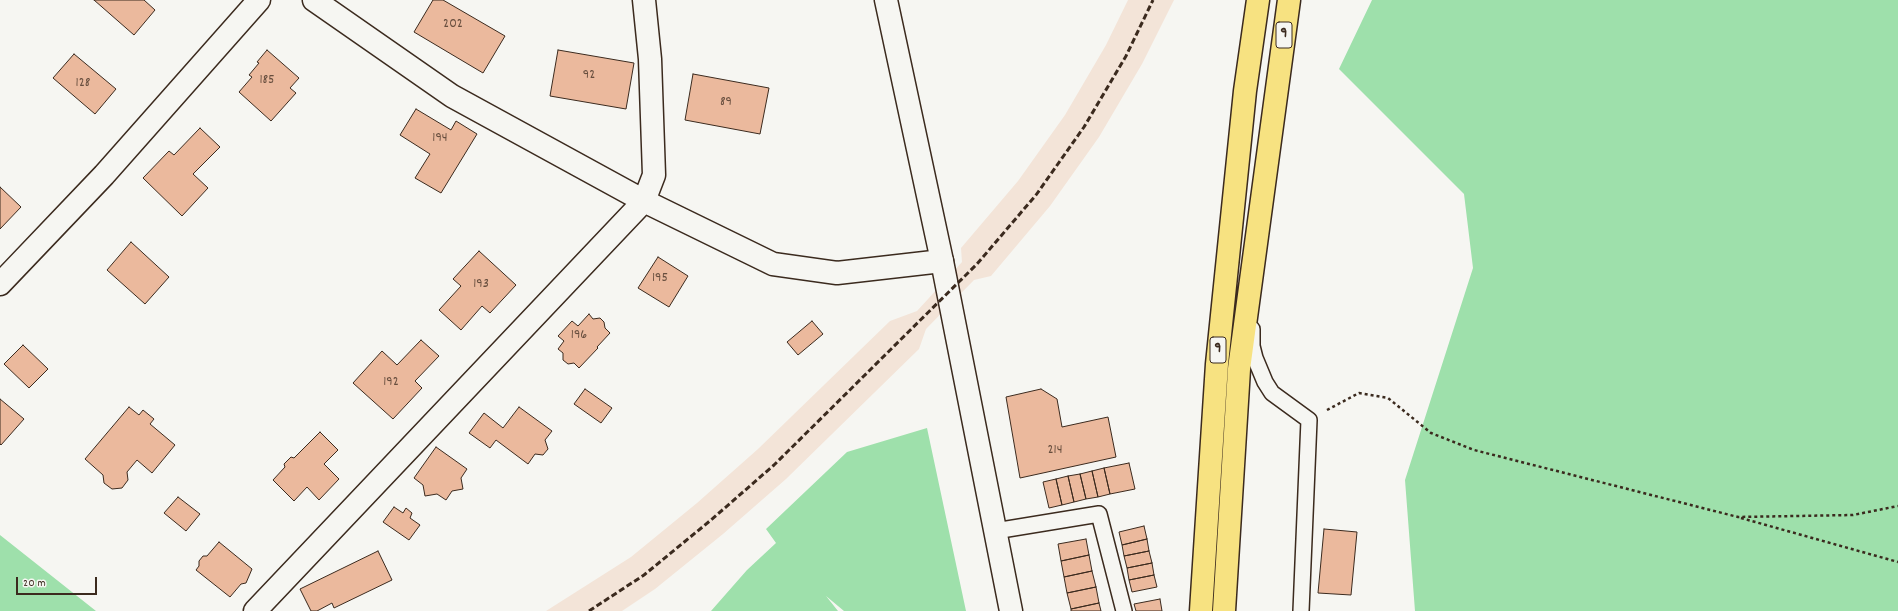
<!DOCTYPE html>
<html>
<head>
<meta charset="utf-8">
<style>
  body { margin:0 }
  #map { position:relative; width:1898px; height:611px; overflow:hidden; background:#f6f6f2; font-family:Dekko,sans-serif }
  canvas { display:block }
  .scale { position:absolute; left:16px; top:577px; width:81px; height:18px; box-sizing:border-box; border:2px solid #3b2a1e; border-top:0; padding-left:5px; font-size:12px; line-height:14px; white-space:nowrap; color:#3b2a1e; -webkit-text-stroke:3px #f6f6f2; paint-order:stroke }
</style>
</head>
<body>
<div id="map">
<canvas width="1898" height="611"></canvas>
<div class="scale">20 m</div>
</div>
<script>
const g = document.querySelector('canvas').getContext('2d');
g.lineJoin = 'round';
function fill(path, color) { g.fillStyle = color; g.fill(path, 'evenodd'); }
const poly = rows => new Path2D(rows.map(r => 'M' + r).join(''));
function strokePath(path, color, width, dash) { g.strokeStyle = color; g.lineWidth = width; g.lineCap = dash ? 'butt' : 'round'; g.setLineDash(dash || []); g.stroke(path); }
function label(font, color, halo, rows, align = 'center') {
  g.font = font + ' Dekko,sans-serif'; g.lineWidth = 3; g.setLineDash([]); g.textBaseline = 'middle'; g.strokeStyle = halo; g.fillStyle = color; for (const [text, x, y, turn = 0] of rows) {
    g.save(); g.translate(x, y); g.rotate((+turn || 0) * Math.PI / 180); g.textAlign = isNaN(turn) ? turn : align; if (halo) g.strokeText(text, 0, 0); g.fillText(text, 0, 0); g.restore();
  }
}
fill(poly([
  [1128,0,1174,0,1142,64,1099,137,1050,206,991,276,974,280,926,329,919,349,786,479,723,534,655,589,622,611,546,611,631,557,697,503,758,449,890,321,917,311,962,262,961,248,1018,181,1065,115,1106,45]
]), '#f3e4d8');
fill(poly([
  [1372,0,1898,0,1898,611,1415,611,1405,480,1473,268,1464,194,1339,69],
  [927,428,966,611,844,611,826,596,838,611,711,611,747,570,776,543,766,529,847,452],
  [0,535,96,611,0,611]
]), '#9ee0ab');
const building = poly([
  [94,0,144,0,155,10,134,35,94,0],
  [433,0,443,0,505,36,483,73,414,32,433,0],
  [267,50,299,78,290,88,296,93,271,121,239,92,252,77,249,75,259,63,257,62,267,50],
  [558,50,634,63,626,109,550,96,558,50],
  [74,54,116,89,95,114,53,78,74,54],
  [693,74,769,88,760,134,685,120,693,74],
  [416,109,451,130,456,121,477,134,441,193,415,178,430,154,400,135,416,109],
  [200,128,220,147,193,174,208,188,182,216,143,178,169,151,174,155,200,128],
  [0,187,21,207,0,229,0,187],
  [131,242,169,277,145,304,107,270,131,242],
  [479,251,516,285,490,313,482,306,461,330,439,310,461,286,453,279,479,251],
  [658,257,688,276,669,307,638,288,658,257],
  [589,314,593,319,600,318,604,322,605,328,610,333,597,347,598,348,579,368,574,363,568,364,563,360,563,353,558,349,564,341,558,336,572,321,578,326,589,314],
  [812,321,823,334,798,355,787,342,812,321],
  [421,340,439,356,415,381,422,388,393,419,353,383,382,351,397,365,421,340],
  [23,345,48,369,29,388,4,364,23,345],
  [585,389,612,408,601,423,574,404,585,389],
  [1041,389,1057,399,1062,427,1108,417,1116,457,1020,478,1006,397,1041,389],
  [0,399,24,419,1,445,0,444,0,399],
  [129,407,139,415,143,410,154,419,150,424,175,445,152,473,137,460,127,472,128,480,122,488,112,489,104,483,103,475,85,459,129,407],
  [519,407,552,431,545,440,548,449,543,455,535,454,528,464,496,440,490,448,469,433,484,413,503,428,519,407],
  [320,432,338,450,324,464,339,479,319,500,307,487,294,501,273,480,285,467,284,464,291,457,294,458,320,432],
  [436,447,467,469,461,478,463,489,452,491,446,500,437,494,425,496,423,485,414,478,436,447],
  [1129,463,1135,489,1110,494,1104,468,1129,463],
  [1104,468,1110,494,1098,497,1092,471,1104,468],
  [1092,471,1098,497,1086,499,1080,474,1092,471],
  [1080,474,1086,499,1074,502,1068,476,1080,474],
  [1068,476,1074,502,1062,505,1056,479,1068,476],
  [1056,479,1062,505,1049,508,1043,482,1056,479],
  [178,497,200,514,186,531,164,513,178,497],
  [394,507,403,513,406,508,412,513,410,518,420,525,409,540,383,522,394,507],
  [1144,526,1147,539,1122,545,1119,532,1144,526],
  [1324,529,1357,532,1351,595,1318,593,1324,529],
  [1086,539,1089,555,1061,561,1058,544,1086,539],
  [1147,539,1149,551,1124,556,1122,545,1147,539],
  [219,542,252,569,246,583,241,584,230,597,196,570,199,566,199,561,203,556,207,556,219,542],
  [378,551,392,580,334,608,332,603,317,611,311,611,300,589,378,551],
  [1149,551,1152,563,1127,568,1124,556,1149,551],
  [1089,555,1092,571,1064,577,1061,561,1089,555],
  [1152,563,1154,575,1129,580,1127,568,1152,563],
  [1092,571,1096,587,1067,593,1064,577,1092,571],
  [1154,575,1157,587,1132,592,1129,580,1154,575],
  [1096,587,1099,603,1071,609,1067,593,1096,587],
  [1160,599,1162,611,1136,611,1134,604,1160,599],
  [1099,603,1101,611,1071,611,1071,609,1099,603]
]);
fill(building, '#ebb99d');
strokePath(building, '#3b2a1e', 1);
const service = poly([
  [1252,329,1252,346,1255,358,1265,382,1272,393,1309,420,1301,611],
  [995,531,1099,514,1124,611]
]);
const minor = poly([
  [314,0,452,96,644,201,773,264,837,273,942,261],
  [0,284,104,175,259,0],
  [255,611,644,201,654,175,650,59,644,0]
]);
const tertiary = poly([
  [886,0,942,261,1011,611]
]);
const primary = poly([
  [1201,611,1217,364,1245,91,1258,0],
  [1224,611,1239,369,1289,0]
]);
strokePath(service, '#3b2a1e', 18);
strokePath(minor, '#3b2a1e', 25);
strokePath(tertiary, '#3b2a1e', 25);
strokePath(primary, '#3b2a1e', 25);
strokePath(poly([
  [1327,410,1359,393,1388,398,1431,433,1474,450,1738,517,1853,515,1898,506],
  [1741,518,1898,562]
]), '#3b2a1e', 2.5, [3, 3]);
strokePath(service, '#f6f6f2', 15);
strokePath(minor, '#f6f6f2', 22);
strokePath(tertiary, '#f6f6f2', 22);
strokePath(primary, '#f7e281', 22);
strokePath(poly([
  [589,611,644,575,711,520,774,465,977,264,1036,195,1084,127,1126,56,1153,0]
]), '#3b2a1e', 3, [6, 3]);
label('14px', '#674e3e', null, [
  ["202",453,25],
  ["92",589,76],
  ["185",267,81],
  ["128",83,84],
  ["89",726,103],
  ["194",440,139],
  ["195",660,279],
  ["193",481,285],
  ["196",579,336],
  ["192",391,383],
  ["214",1055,451]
]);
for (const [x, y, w] of [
  [1284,35,16],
  [1218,350,16]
]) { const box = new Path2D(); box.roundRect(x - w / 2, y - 13, w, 26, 3); g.fillStyle = '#f6f6f2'; g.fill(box); strokePath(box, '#3b2a1e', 1); }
label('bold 15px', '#3b2a1e', null, [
  ["9",1284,35],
  ["9",1218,350]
]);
</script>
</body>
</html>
